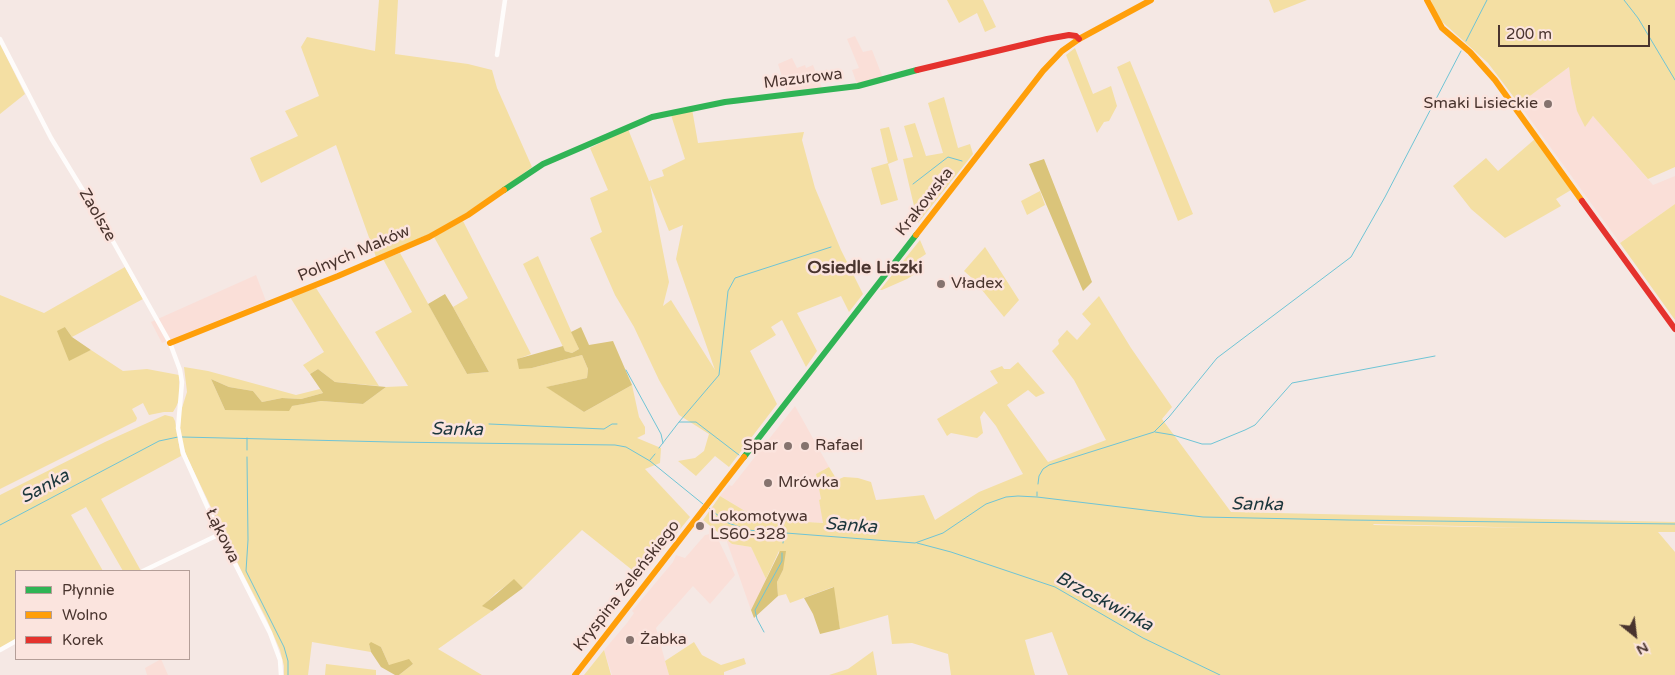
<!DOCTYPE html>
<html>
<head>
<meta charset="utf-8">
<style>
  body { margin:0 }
  #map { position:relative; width:1675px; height:675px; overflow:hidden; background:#f5e8e4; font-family:"Varela Round",sans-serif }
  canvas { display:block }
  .legend { position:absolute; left:15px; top:570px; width:175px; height:90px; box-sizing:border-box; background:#fbe4de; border:1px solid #b49e98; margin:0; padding:6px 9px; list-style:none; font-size:15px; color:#49342e }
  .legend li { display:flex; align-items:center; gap:10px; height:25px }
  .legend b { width:25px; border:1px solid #b49e98 }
  .north { position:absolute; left:1610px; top:610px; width:50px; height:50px; -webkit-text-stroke:4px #fbe4de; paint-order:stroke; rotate:151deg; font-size:14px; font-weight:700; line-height:20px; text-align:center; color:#49342e }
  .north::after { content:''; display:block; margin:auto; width:18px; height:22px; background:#49342e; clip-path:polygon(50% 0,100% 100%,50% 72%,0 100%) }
  .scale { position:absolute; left:1498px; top:25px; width:152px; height:22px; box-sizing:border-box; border:2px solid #49342e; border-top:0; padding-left:6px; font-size:15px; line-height:18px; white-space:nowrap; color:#49342e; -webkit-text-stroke:4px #fbe4de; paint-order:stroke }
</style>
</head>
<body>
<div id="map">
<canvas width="1675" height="675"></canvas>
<ul class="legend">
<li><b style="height:6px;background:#30b455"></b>Płynnie</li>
<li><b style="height:6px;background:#ff9f0a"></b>Wolno</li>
<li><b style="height:6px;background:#e5322d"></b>Korek</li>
</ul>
<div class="north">N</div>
<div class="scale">200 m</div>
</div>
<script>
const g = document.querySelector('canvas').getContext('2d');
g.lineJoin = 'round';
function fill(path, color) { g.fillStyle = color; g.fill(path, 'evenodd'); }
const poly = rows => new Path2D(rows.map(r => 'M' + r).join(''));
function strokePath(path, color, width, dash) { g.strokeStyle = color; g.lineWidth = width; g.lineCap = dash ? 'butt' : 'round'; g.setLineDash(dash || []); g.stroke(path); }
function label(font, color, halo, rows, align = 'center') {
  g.font = font + ' "Varela Round",sans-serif'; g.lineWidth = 5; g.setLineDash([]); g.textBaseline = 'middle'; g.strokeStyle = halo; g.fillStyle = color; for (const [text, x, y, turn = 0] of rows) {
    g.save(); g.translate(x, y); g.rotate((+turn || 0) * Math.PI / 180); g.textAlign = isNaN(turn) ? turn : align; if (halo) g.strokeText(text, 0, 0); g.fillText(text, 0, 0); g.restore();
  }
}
fill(poly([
  [855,36,863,52,872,50,883,78,857,84,852,70,859,68,847,39],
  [792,58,797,68,805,65,806,68,813,65,822,88,787,93,778,64],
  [1569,67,1571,84,1585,126,1593,116,1653,185,1675,176,1675,204,1620,243,1519,104],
  [256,275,266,301,162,343,151,322],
  [795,406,829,467,816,474,821,499,819,500,824,523,807,522,765,517,745,511,720,496,729,485,732,486],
  [710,534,718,539,735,575,710,604,693,586,656,628,669,675,612,675,604,650,627,623,634,613,632,611,673,562,676,555,685,558,705,535],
  [726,539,732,544,751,547,766,579,751,610],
  [161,659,168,675,147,675,145,668]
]), '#fadfd8');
fill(poly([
  [379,0,398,0,395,54,468,64,492,70,497,88,532,167,504,188,449,224,429,234,376,257,336,145,261,183,250,158,298,136,285,111,319,96,301,47,307,37,375,51],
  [947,0,983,0,996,27,985,32,977,13,959,23],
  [1269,0,1307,0,1274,13],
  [1431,0,1675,0,1675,167,1648,179,1593,116,1585,127,1577,111,1571,84,1569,67,1519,104,1488,63,1438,18],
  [0,44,25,94,0,114],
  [1075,48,1093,94,1111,86,1117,106,1109,121,1104,122,1097,133,1066,55],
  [1130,61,1193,214,1178,221,1117,67],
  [944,97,958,148,970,144,973,154,918,223,903,159,913,157,904,126,915,123,926,156,943,153,928,103],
  [692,109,698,143,804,132,802,140,815,188,841,250,863,294,849,312,841,296,797,313,817,351,806,367,782,320,771,327,776,335,750,351,777,404,729,467,715,456,696,476,678,461,695,458,704,451,709,434,679,415,659,380,634,327,615,295,590,238,602,232,590,198,608,190,590,148,628,129,649,181,664,176,662,170,685,159,671,115],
  [650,185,669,231,683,225,676,259,715,370,671,300,663,306,669,282],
  [889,127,898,160,888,164,898,200,881,205,871,168,888,163,880,129],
  [1535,139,1571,190,1556,199,1561,206,1505,238,1471,209,1453,186,1486,158,1498,171],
  [1040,191,1045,205,1027,215,1021,201],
  [1675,204,1675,320,1620,243],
  [463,221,531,354,518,359,532,368,582,355,588,369,587,378,547,387,584,412,632,385,639,417,645,427,645,434,637,438,661,448,660,463,645,469,690,517,641,577,582,530,523,588,514,580,496,593,483,606,492,611,438,649,482,675,399,675,413,664,389,665,381,647,369,644,371,652,312,642,308,675,284,675,284,666,280,650,266,618,242,572,187,457,182,443,180,428,181,411,187,392,184,367,208,371,296,395,320,389,323,393,301,399,282,398,262,402,253,391,229,387,211,379,225,410,291,406,321,401,363,404,386,387,408,386,375,332,412,312,383,259,400,253,467,374,489,372,453,307,468,298,434,237],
  [920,240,926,254,917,260,921,270,907,279,882,290,880,290],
  [985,247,1019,300,1004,317,973,279,964,271],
  [538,256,579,349,572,353,565,351,523,264],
  [125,267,143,299,72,337,65,327,69,360,91,350,123,371,147,369,179,375,180,398,176,407,173,412,164,412,149,415,143,403,132,409,137,418,136,421,0,489,0,295,44,313],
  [316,288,379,386,335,382,318,369,310,374,303,365,324,352,290,297],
  [1099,296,1131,348,1172,407,1162,419,1231,512,1675,522,1675,532,1658,532,1675,552,1675,675,1068,675,1052,632,1025,640,1035,675,951,675,948,654,912,643,892,644,888,615,840,629,833,587,790,603,786,594,778,596,777,582,783,570,779,551,766,579,751,547,732,544,703,520,720,496,745,511,765,517,807,522,823,523,819,500,821,499,816,474,829,467,837,480,844,477,858,478,871,482,876,500,924,495,935,520,979,492,1023,474,996,426,984,411,980,417,983,433,977,438,951,433,947,436,937,419,998,383,990,371,1002,366,1004,369,1010,369,1018,362,1045,393,1036,397,1028,390,1007,405,1048,462,1106,440,1074,380,1052,351,1059,344,1058,340,1067,330,1077,340,1091,324,1082,314],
  [1373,524,1461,526,1529,528,1374,525],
  [165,415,173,417,175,421,181,456,101,499,141,571,123,571,86,507,71,515,103,571,16,571,16,639,0,648,0,495,105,442],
  [694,642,702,655,721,665,744,658,746,664,724,672,724,675,669,675,665,661],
  [604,650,611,675,584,675],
  [873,651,877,675,829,675,848,669],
  [326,664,376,670,376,675,325,675]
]), '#f4dfa3');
fill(poly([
  [1044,159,1092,282,1083,291,1029,164],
  [445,294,453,307,489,372,467,374,428,304],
  [65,327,72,337,91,350,69,361,57,331],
  [581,327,589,345,613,341,632,385,584,412,546,387,587,378,588,369,582,355,532,368,519,369,517,359,563,346,565,351,572,353,579,349,571,332],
  [318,369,335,382,386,387,363,404,321,401,292,406,289,411,225,410,211,379,229,387,253,391,262,402,282,398,301,399,323,393,310,374],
  [780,551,786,551,783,570,777,582,778,596,754,618,751,610],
  [514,579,523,588,492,611,482,606],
  [834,587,840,629,820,634,813,614,804,598],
  [371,642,381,647,389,665,409,659,413,664,399,675,395,675,381,667,371,652,369,644]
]), '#dac47a');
strokePath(poly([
  [1624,0,1638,18,1675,80],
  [1466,41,1487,0],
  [913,184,948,157,962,161],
  [626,370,661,434,663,443],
  [679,422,719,375,728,291,735,278,831,247],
  [489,424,604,429,612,424,617,424],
  [1155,432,1173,435,1202,444,1211,444,1245,430,1255,425,1292,383,1435,356],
  [182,437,391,442,615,445,626,447,650,461,703,504],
  [659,448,679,422,696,422,739,455],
  [247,450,247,438],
  [247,457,248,540,246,571,284,647,288,661,288,675],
  [650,460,655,454],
  [1038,484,1039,476,1043,469,1049,465,1154,432,1169,417,1217,358,1351,257,1385,197,1461,51],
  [1037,496,1037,492],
  [709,508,726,522,747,530,915,543,943,533,986,504,1006,497,1018,496,1037,497,1203,517,1349,520,1675,524],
  [0,525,159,441,178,437],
  [783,543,784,534],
  [917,543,951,552,1055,587,1143,638,1220,675],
  [764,632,757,619,755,610,782,561,782,553]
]), '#6fc4d5', 1);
strokePath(poly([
  [0,39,51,138,101,220,170,343,180,370,182,382,178,428,183,453,216,526,270,633,280,660,281,675],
  [497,55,505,0],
  [143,571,220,534],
  [0,650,16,641]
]), '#fefcfb', 4.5);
strokePath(poly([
  [504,190,543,164,652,117,725,102,858,86,917,70],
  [744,457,916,235]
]), '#30b455', 6);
strokePath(poly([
  [1427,0,1442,28,1470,52,1495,80,1582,201],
  [916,235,1043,71,1062,51,1079,39,1151,0],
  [170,343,338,276,429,237,468,215,504,190],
  [575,675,744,457]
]), '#ff9f0a', 6);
strokePath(poly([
  [917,70,1047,39,1069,35,1076,36,1079,39],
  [1582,201,1675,329]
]), '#e5322d', 6);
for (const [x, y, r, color] of [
  [1548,104,5,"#85736e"],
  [941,284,5,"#85736e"],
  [788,446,5,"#85736e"],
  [805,446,5,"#85736e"],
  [768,483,5,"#85736e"],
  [700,526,5,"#85736e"],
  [630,640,5,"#85736e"]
]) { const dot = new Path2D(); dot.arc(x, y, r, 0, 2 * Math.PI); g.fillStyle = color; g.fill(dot); strokePath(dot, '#fbe4de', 2); }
label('16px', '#49342e', '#fbe4de', [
  ["Mazurowa",803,79,-7],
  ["Krakowska",925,202,-52],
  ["Zaolsze",97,215,60],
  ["Polnych Maków",354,254,-23],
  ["Łąkowa",222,536,64],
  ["Kryspina Żeleńskiego",627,586,-52]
]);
label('16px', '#49342e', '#fbe4de', [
  ["Smaki Lisieckie",1538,104,"right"],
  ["Vładex",951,284],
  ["Spar",778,446,"right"],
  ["Rafael",815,446],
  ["Mrówka",778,483],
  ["Lokomotywa",710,517],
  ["LS60-328",710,535],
  ["Żabka",640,640]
], 'left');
label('bold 18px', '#49342e', '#fbe4de', [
  ["Osiedle Liszki",865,268]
]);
label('italic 18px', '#1b363c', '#fbe4de', [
  ["Sanka",457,430,1],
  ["Sanka",45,487,-28],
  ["Sanka",1257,505,1],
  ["Sanka",851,526,4],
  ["Brzoskwinka",1104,602,28]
]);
</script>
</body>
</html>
